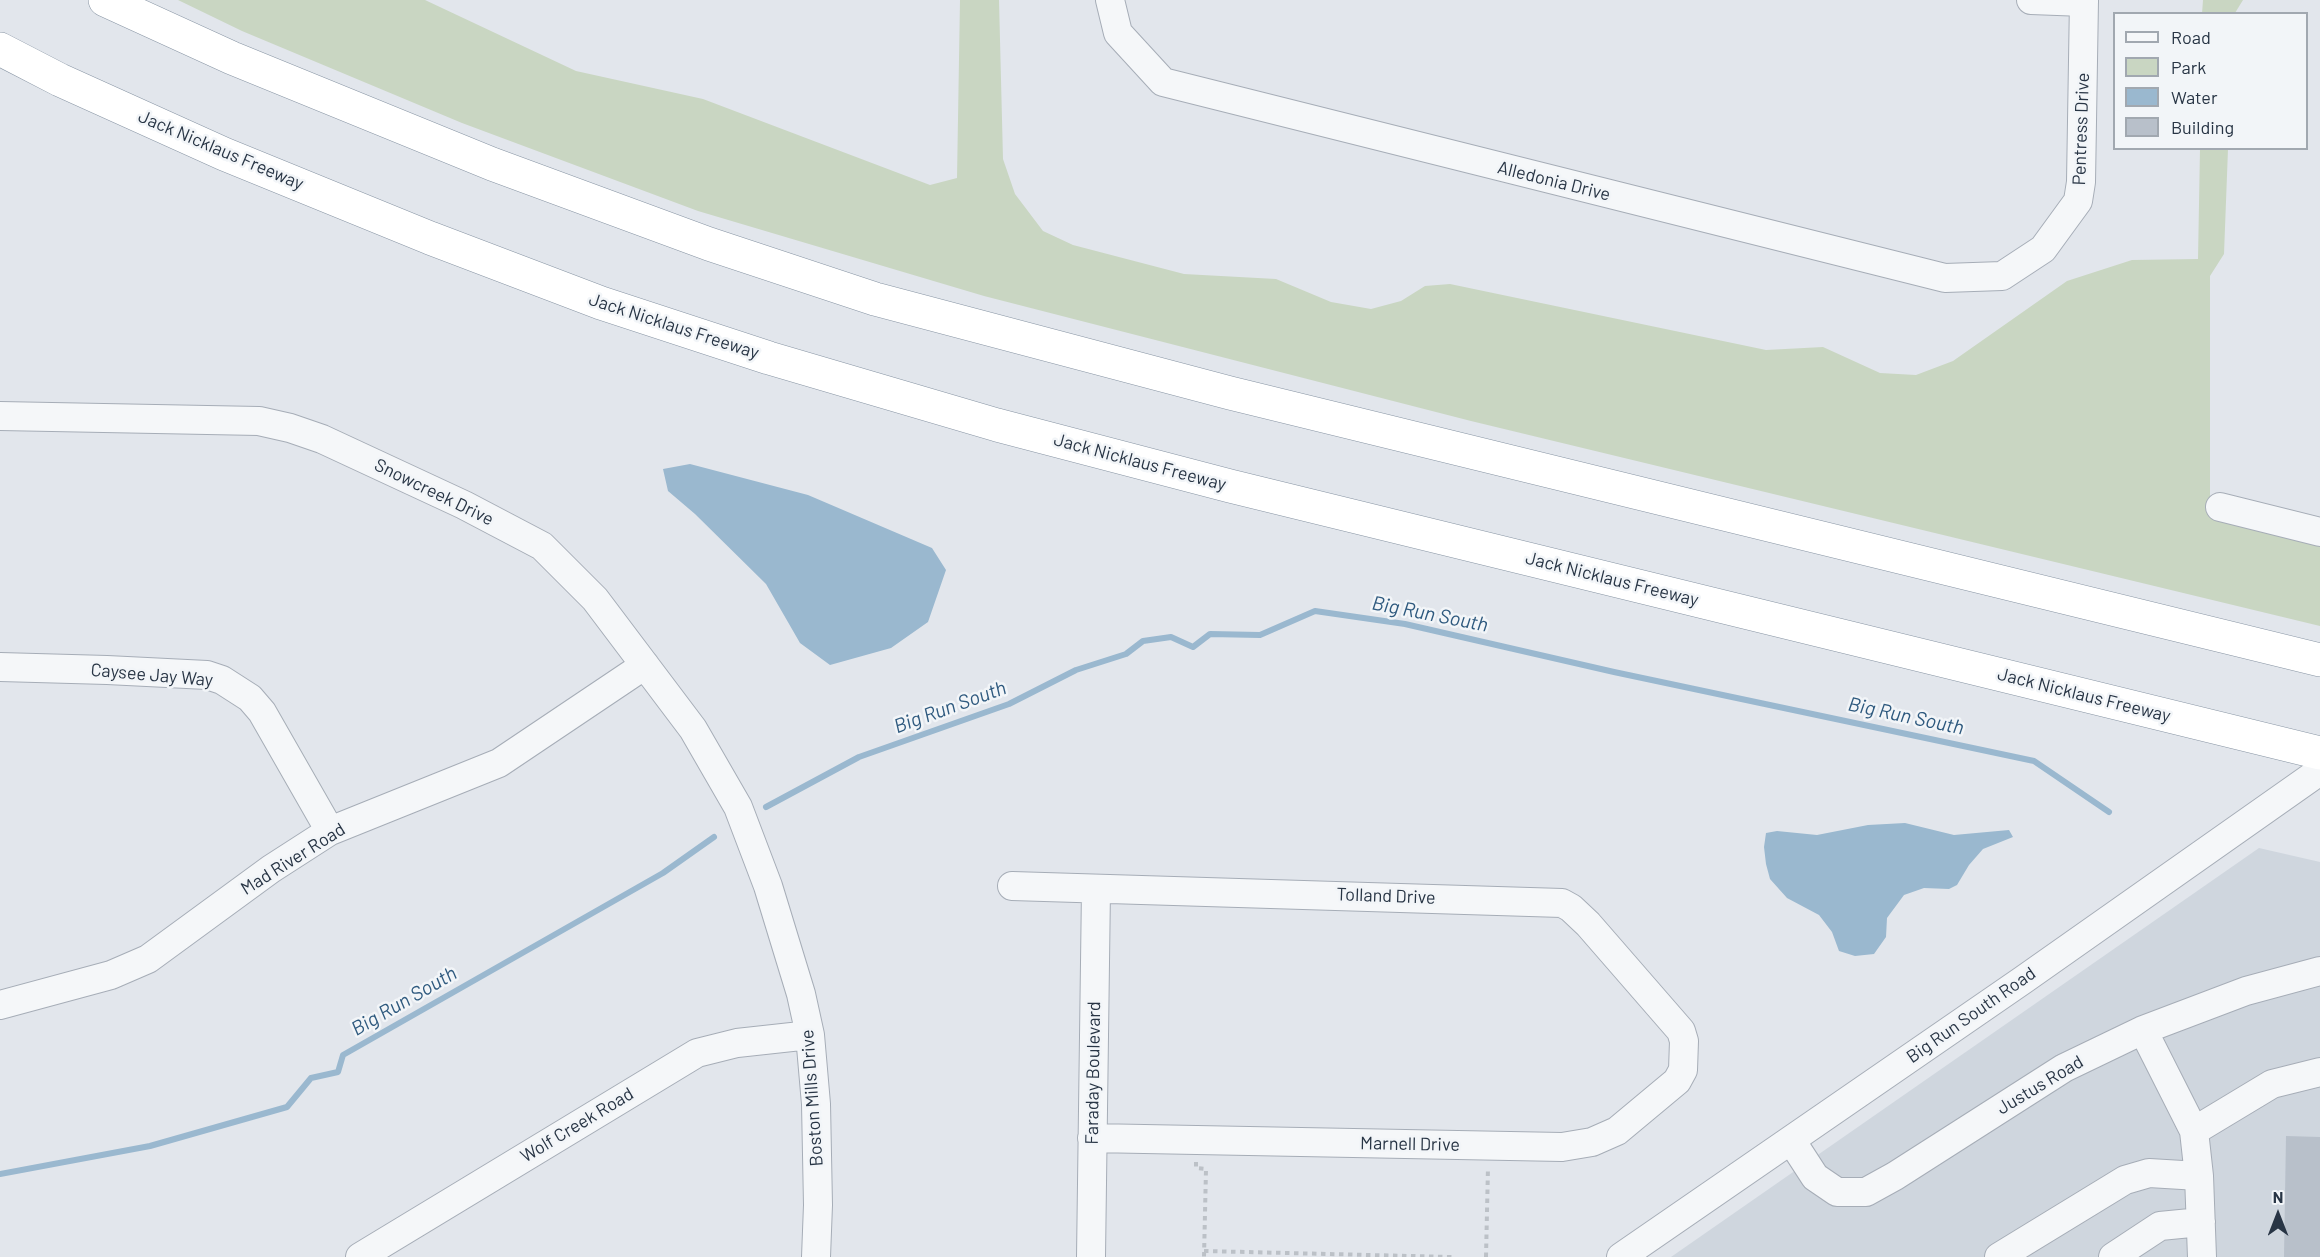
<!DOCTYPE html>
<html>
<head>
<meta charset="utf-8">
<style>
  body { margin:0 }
  #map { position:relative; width:2320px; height:1257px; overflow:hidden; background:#e2e6ec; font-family:Barlow,sans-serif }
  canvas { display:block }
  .legend { position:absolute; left:2113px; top:12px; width:195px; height:138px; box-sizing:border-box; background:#f2f5f8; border:2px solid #a1a8b0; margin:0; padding:8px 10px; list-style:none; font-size:18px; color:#283545 }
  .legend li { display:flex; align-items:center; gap:12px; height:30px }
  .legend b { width:30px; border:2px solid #a1a8b0 }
  .north { position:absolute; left:2248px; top:1185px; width:60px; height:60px; -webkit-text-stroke:4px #f2f5f8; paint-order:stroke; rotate:0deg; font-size:16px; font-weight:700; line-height:24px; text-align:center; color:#283545 }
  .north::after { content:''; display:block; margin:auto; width:21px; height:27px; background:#283545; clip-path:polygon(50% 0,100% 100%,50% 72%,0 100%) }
</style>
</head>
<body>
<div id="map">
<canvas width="2320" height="1257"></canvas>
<ul class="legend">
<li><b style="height:8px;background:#f5f7f9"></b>Road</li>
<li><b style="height:16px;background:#c9d6c2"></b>Park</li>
<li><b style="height:16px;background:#9ab8cf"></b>Water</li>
<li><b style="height:16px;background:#b8c0ca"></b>Building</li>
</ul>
<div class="north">N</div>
</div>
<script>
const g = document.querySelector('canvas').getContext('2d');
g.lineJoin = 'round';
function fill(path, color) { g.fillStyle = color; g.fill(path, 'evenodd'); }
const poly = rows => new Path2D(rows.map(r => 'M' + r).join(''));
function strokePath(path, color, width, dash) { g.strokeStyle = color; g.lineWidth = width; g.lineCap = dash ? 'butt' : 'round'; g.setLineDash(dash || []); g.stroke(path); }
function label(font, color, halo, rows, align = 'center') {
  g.font = font + ' Barlow,sans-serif'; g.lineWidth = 5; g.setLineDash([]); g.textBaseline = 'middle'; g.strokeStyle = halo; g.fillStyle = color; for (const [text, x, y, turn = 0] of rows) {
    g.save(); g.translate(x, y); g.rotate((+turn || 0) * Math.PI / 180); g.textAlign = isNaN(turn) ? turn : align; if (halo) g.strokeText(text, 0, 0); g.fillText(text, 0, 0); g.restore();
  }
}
fill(poly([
  [2259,848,2320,862,2320,1257,1671,1257]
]), '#cfd6de');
fill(poly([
  [178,0,425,0,576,71,703,99,930,185,957,178,960,0,999,0,1003,159,1015,194,1043,231,1073,245,1184,274,1276,279,1331,302,1371,309,1401,301,1425,286,1450,284,1766,350,1823,347,1880,373,1916,375,1953,361,2067,281,2132,260,2198,259,2200,149,2228,149,2224,254,2210,276,2210,510,2320,539,2320,626,1471,421,984,296,698,211,462,123,242,31],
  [2203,0,2243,0,2235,13,2202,14]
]), '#c9d6c2');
fill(poly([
  [690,464,808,495,932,548,946,570,928,622,891,648,830,665,800,643,766,584,695,514,668,491,663,469],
  [1905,823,1954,835,2009,830,2013,837,1983,849,1969,865,1957,885,1949,889,1924,888,1904,895,1887,918,1886,937,1874,954,1855,956,1839,951,1832,932,1819,915,1787,898,1770,879,1766,864,1764,847,1766,833,1777,831,1817,835,1868,825]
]), '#9ab8cf');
strokePath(poly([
  [766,807,859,757,1009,704,1076,670,1126,654,1143,641,1171,637,1193,647,1210,634,1260,635,1315,611,1405,624,1614,672,2034,761,2109,812],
  [0,1174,150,1146,287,1107,311,1078,338,1072,343,1055,663,873,714,837]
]), '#9ab8cf', 6);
fill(poly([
  [2286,1136,2320,1137,2320,1257,2284,1257]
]), '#b8c0ca');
const minor = poly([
  [1110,0,1118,33,1163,82,1945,278,2002,276,2043,249,2078,201,2081,182,2084,0],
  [2031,0,2084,2],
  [0,416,259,421,290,428,322,439,464,505,542,546,595,599,693,729,738,807,768,886,801,994,810,1035,816,1104,818,1205,816,1257],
  [2220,507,2320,532],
  [0,667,107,670,207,675,222,680,250,698,262,712,330,831],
  [1012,886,1562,903,1571,908,1588,924,1681,1031,1684,1041,1683,1070,1677,1081,1617,1131,1592,1142,1562,1147,1092,1138],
  [0,1005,111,975,148,959,271,869,330,831,499,763,645,665],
  [2143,1030,2194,1131,2199,1176,2202,1257],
  [2194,1131,2272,1084,2320,1072],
  [1791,1140,1815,1177,1837,1192,1866,1192,1895,1176,2064,1068,2143,1030,2246,991,2320,971],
  [360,1257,697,1053,737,1043,810,1035],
  [1091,1257,1096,889],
  [1621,1257,2023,980,2320,771],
  [1999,1257,2125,1180,2149,1173,2199,1176],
  [2113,1257,2160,1226,2201,1222]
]);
const highway = poly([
  [105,0,232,58,492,164,709,244,875,299,1230,393,2320,660],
  [0,49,60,80,224,154,430,238,601,303,769,358,997,425,1230,486,2320,753]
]);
strokePath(minor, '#a6adb7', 30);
strokePath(highway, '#8895a4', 34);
strokePath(poly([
  [1196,1162,1196,1168,1206,1169,1204,1257],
  [1204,1251,1452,1257],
  [1486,1257,1488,1167]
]), '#bcc1c7', 4, [4.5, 4.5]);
strokePath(minor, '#f5f7f9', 28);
strokePath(highway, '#fff', 33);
label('18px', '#283545', '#f2f5f8', [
  ["Pentress Drive",2081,129,-88],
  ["Jack Nicklaus Freeway",221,150,23],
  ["Alledonia Drive",1554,181,14],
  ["Jack Nicklaus Freeway",674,326,18],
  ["Jack Nicklaus Freeway",1140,462,15],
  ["Snowcreek Drive",434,492,26],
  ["Jack Nicklaus Freeway",1612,579,14],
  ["Caysee Jay Way",152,675,5],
  ["Jack Nicklaus Freeway",2084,695,14],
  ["Mad River Road",293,859,-32],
  ["Tolland Drive",1386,896,2],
  ["Big Run South Road",1971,1015,-35],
  ["Faraday Boulevard",1093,1073,-89],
  ["Justus Road",2040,1085,-31],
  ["Boston Mills Drive",812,1098,-94],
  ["Wolf Creek Road",577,1125,-31],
  ["Marnell Drive",1410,1144,1]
]);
label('italic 20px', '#2e597e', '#f2f5f8', [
  ["Big Run South",1430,614,11],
  ["Big Run South",950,707,-20],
  ["Big Run South",1906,716,12],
  ["Big Run South",404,1001,-30]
]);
</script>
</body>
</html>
